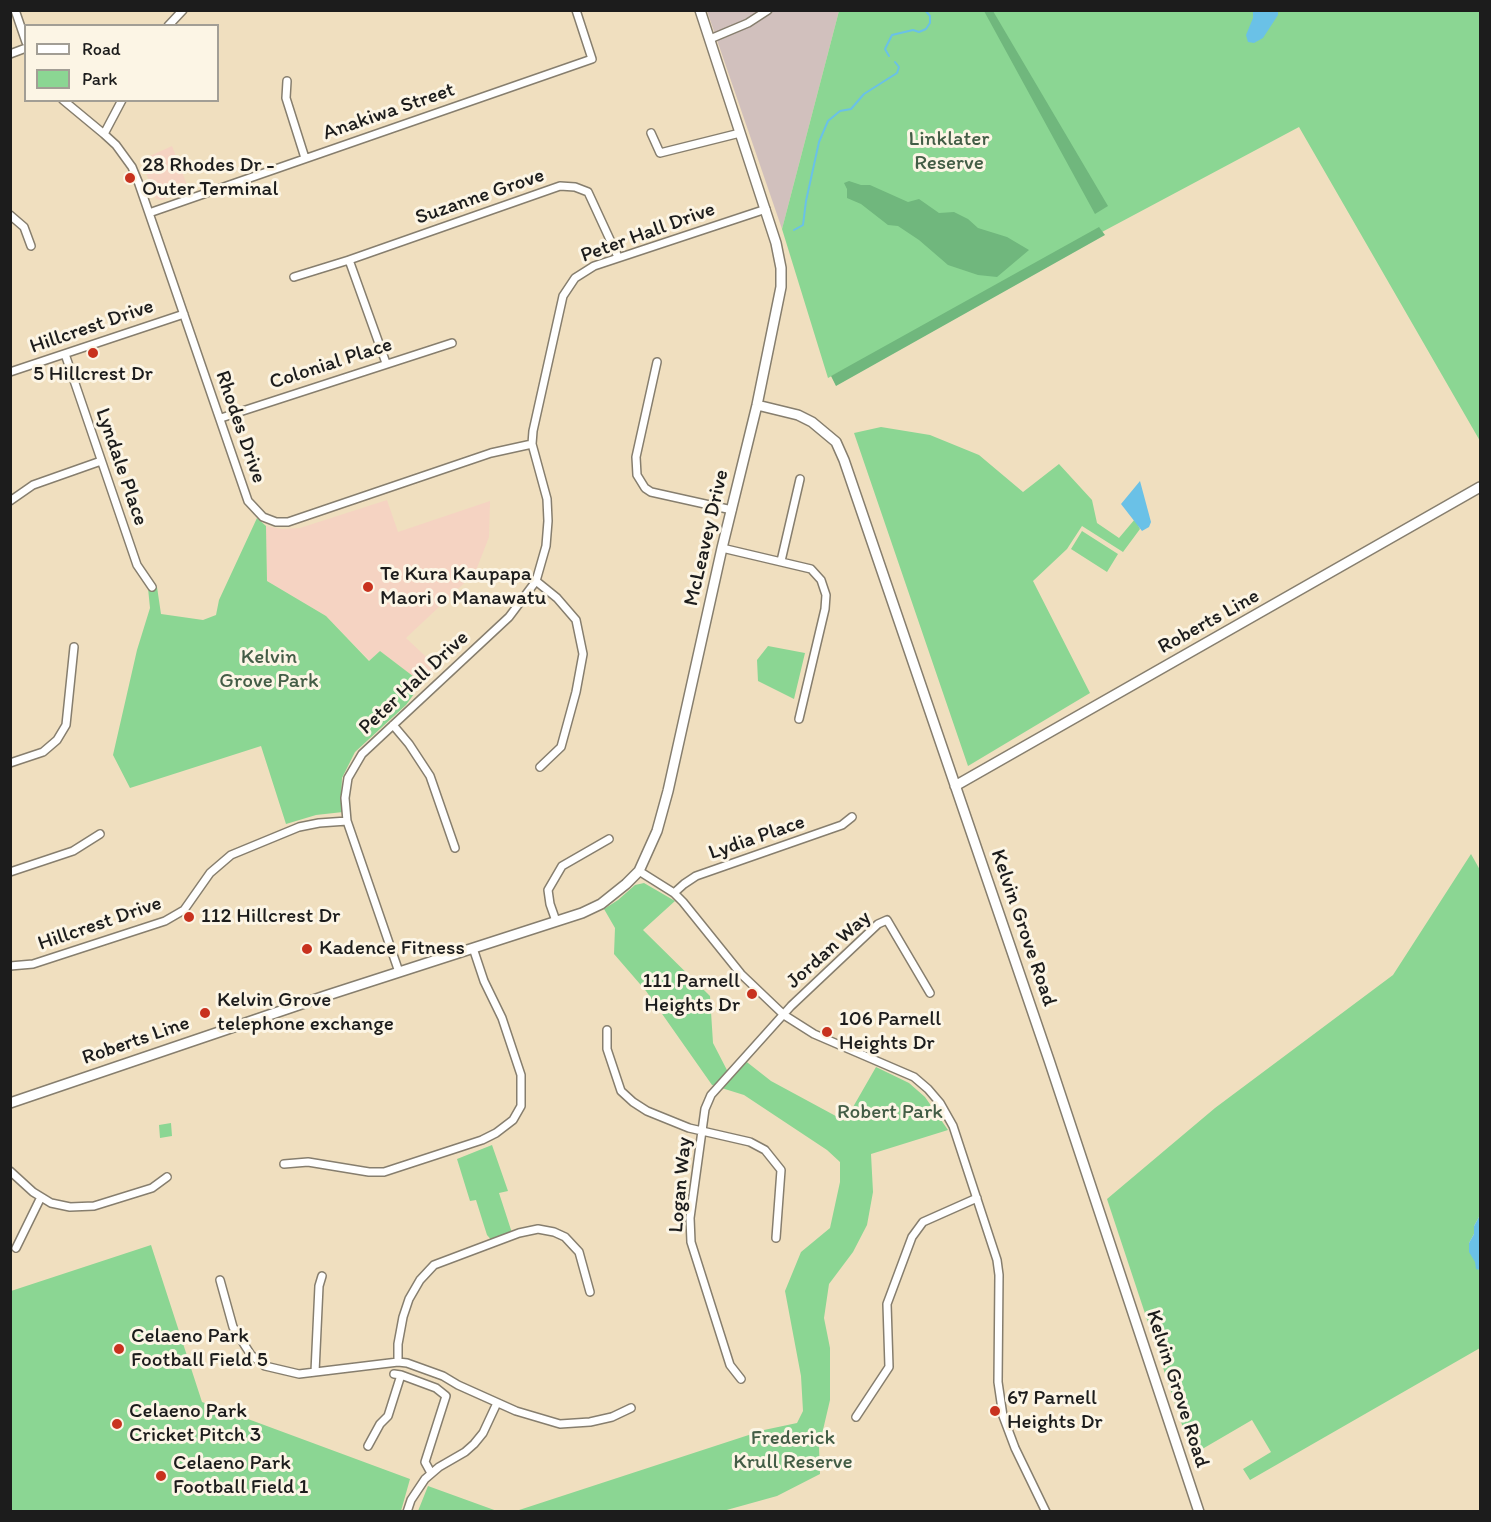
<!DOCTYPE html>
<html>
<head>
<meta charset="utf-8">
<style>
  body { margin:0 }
  #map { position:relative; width:1491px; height:1522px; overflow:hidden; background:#f0dfbf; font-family:Itim,sans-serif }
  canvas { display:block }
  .frame { position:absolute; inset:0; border:12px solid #1c1c1c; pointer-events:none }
  .legend { position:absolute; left:24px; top:24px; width:195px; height:78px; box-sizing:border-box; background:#fcf5e5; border:2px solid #a29e95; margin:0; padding:8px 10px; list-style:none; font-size:18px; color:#1c1c1c }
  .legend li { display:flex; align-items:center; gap:12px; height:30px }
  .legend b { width:30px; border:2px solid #a29e95 }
</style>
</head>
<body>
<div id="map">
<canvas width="1491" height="1522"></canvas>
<div class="frame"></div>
<ul class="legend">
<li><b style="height:8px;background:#fff"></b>Road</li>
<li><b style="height:16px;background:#8bd693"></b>Park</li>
</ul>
</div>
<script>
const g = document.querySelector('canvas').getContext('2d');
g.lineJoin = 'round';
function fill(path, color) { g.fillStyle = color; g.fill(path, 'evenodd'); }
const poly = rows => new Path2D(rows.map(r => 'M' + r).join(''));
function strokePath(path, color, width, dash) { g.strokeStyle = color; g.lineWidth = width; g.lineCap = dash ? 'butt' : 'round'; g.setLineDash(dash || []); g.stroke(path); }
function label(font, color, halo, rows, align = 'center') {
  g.font = font + ' Itim,sans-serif'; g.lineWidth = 6; g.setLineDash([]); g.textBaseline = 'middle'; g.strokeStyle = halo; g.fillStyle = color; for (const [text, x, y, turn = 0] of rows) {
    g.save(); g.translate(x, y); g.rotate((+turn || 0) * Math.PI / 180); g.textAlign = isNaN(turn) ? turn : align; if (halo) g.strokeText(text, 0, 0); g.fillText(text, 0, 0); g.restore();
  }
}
fill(poly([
  [172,146,189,190,162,200,156,199,141,160],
  [387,500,398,532,490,501,489,537,475,573,406,638,438,668,422,683,380,651,370,661,326,616,267,581,266,526,282,529,300,528]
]), '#f5d3c2');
fill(poly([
  [707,11,839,11,782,229]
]), '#d1c0bd');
fill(poly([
  [839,11,1480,11,1480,441,1299,127,828,378,782,229],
  [881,427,930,435,979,455,1023,492,1059,464,1092,500,1097,523,1119,538,1135,519,1140,529,1123,552,1082,526,1067,549,1033,581,1090,693,968,766,854,433],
  [257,518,266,526,267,581,326,616,369,661,380,651,422,683,406,705,355,752,342,778,341,800,343,812,316,815,286,824,261,746,130,788,113,755,137,650,150,608,148,588,157,587,161,614,203,620,216,615,219,600],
  [1082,531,1118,554,1107,572,1071,549],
  [768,646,805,653,794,699,758,681,757,660],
  [1471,854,1480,870,1480,1215,1474,1226,1474,1234,1469,1243,1479,1270,1480,1268,1480,1348,1250,1480,1243,1469,1271,1452,1252,1420,1192,1455,1107,1199,1215,1108,1393,975],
  [644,883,675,901,643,930,710,996,713,1043,729,1074,743,1059,771,1081,845,1121,876,1067,909,1083,925,1097,948,1130,871,1154,873,1192,867,1225,853,1252,829,1284,824,1318,830,1348,830,1400,819,1447,820,1474,777,1496,723,1511,513,1512,764,1430,797,1423,803,1411,801,1376,785,1291,801,1252,830,1228,840,1182,840,1162,827,1150,744,1095,712,1085,646,991,614,954,615,928,604,909,618,900,635,885],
  [171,1123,172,1136,160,1138,159,1125],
  [492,1145,508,1191,499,1193,513,1236,494,1243,487,1235,476,1200,470,1201,457,1159],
  [151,1245,202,1402,410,1479,401,1511,11,1511,11,1291],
  [428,1486,497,1511,418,1511]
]), '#8bd693');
fill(poly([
  [984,11,993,11,1108,206,1095,214],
  [849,181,861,185,870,185,908,202,919,199,939,213,954,212,968,219,978,228,1007,237,1029,250,997,277,978,275,948,265,919,240,898,226,888,225,861,204,847,198,847,189,844,183],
  [1099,227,1105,235,836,386,831,376]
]), '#70b77d');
fill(poly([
  [1253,11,1278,11,1278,15,1263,38,1254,43,1248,42,1246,35,1253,18],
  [1140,481,1151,522,1149,527,1142,531,1121,504],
  [1480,1215,1480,1270,1476,1269,1475,1262,1469,1252,1469,1243,1474,1234,1474,1226]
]), '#6ac1e7');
strokePath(poly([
  [889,56,885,49,892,35,913,30,919,32,926,29,930,23,930,16,925,10],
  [794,230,803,225,806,201,819,142,828,121,840,111,851,109,864,94,897,73,899,67,895,62]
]), '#6ac1e7', 2);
const street = poly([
  [15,10,26,42],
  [168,26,183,10],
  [710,39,748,23,768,10],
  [10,54,26,48],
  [287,81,286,98,305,158],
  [63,100,104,134,116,145,132,167,139,184,248,501,263,517,276,522,288,522,491,453,532,444],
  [651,133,660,153,740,133],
  [104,134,122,100],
  [149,213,592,59,576,10],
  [10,215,24,227,31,246],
  [349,260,386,363],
  [294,277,349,260,560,186,575,187,588,192,618,257],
  [65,354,137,565,152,587],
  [657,362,636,457,637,475,645,488,651,492,732,510],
  [10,372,184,314],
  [221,418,452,343],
  [10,501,33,485,101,461],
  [722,548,811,569,821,580,826,595,825,609,799,719],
  [781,561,800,479],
  [536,581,557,598,576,620,583,654,576,692,561,747,540,767],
  [393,725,409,744,430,776,455,848],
  [10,763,43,752,57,740,66,725,74,647],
  [639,871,674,893,683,902,741,974,784,1015,814,1034,914,1077,928,1089,940,1103,953,1126,997,1260,999,1275,998,1382,1003,1416,1015,1448,1046,1512],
  [10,872,73,851,100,834],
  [674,893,684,884,696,876,842,825,852,817],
  [556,921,550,904,548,890,562,866,609,839],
  [10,966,33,964,165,921,184,910,210,873,231,855,299,827,319,823,347,821],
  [399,972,347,821,345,798,348,778,362,754,509,617,536,581,546,546,548,521,547,499,532,444,533,431,563,296,575,278,594,266,766,209],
  [607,1030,607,1049,621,1091,633,1102,647,1111,689,1128,750,1142,765,1150,781,1170,776,1238],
  [284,1164,308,1162,369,1172,384,1172,482,1140,496,1133,513,1120,521,1106,521,1075,502,1018,484,981,473,948],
  [10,1171,33,1192,51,1203,70,1207,94,1206,152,1188,167,1177],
  [16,1248,41,1197],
  [220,1280,233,1327,251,1355,265,1366,299,1374,398,1362,407,1363,443,1376,458,1385,516,1411,560,1424,590,1422,612,1417,631,1408],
  [398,1362,398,1344,403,1317,409,1299,420,1280,434,1265,519,1233,538,1229,554,1232,565,1237,579,1252,590,1292],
  [315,1372,319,1286,322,1276],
  [394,1374,401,1375,436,1388,446,1396,425,1462,431,1473],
  [741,1379,730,1365,691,1242,690,1218,705,1109,711,1095,791,1006,878,924,887,920,930,993],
  [856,1417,889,1367,887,1304,912,1237,923,1222,977,1198],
  [368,1446,380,1424,388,1416,401,1375],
  [407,1512,411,1500,425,1479,439,1467,465,1452,474,1444,483,1433,497,1403]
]);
const secondary = poly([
  [757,405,798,415,812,422,836,442,844,460,1049,1060,1199,1512],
  [955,786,1480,487],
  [10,1103,325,996,582,913,601,904,626,884,639,871,657,831,668,791,722,548,757,405,781,287,781,268,776,243,700,10]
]);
strokePath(street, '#867e6e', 10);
strokePath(secondary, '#867e6e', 12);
strokePath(street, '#fff', 7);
strokePath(secondary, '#fff', 9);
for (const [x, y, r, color] of [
  [130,178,6,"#c8321e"],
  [93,353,6,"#c8321e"],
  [368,587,6,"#c8321e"],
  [189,917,6,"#c8321e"],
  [307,949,6,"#c8321e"],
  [752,994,6,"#c8321e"],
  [205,1013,6,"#c8321e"],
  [827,1032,6,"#c8321e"],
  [119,1349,6,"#c8321e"],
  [995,1411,6,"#c8321e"],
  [117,1424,6,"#c8321e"],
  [161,1476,6,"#c8321e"]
]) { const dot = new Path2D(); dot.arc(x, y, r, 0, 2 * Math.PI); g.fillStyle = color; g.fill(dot); strokePath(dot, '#fcf5e5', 2); }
label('21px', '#1c1c1c', '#fcf5e5', [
  ["Anakiwa Street",389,112,-19],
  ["Suzanne Grove",480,197,-19],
  ["Peter Hall Drive",648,233,-20],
  ["Hillcrest Drive",92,327,-19],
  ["Colonial Place",331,364,-18],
  ["Rhodes Drive",240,427,71],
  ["Lyndale Place",121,467,71],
  ["McLeavey Drive",707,538,-77],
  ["Roberts Line",1209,622,-29],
  ["Peter Hall Drive",414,683,-43],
  ["Lydia Place",757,838,-19],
  ["Hillcrest Drive",100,924,-19],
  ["Kelvin Grove Road",1023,928,71],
  ["Jordan Way",829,950,-42],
  ["Roberts Line",136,1041,-19],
  ["Logan Way",681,1185,-85],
  ["Kelvin Grove Road",1177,1389,72]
]);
label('21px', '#435d46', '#fcf5e5', [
  ["Linklater",949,140],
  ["Reserve",949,164],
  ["Kelvin",269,658],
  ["Grove Park",269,682],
  ["Robert Park",890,1113],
  ["Frederick",793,1439],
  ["Krull Reserve",793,1463]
]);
label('21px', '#1c1c1c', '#fcf5e5', [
  ["28 Rhodes Dr -",142,166],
  ["Outer Terminal",142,190],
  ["5 Hillcrest Dr",93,375,"center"],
  ["Te Kura Kaupapa",380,575],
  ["Maori o Manawatu",380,599],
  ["112 Hillcrest Dr",201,917],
  ["Kadence Fitness",319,949],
  ["111 Parnell",740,982,"right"],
  ["Heights Dr",740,1006,"right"],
  ["Kelvin Grove",217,1001],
  ["telephone exchange",217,1025],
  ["106 Parnell",839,1020],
  ["Heights Dr",839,1044],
  ["Celaeno Park",131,1337],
  ["Football Field 5",131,1361],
  ["67 Parnell",1007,1399],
  ["Heights Dr",1007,1423],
  ["Celaeno Park",129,1412],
  ["Cricket Pitch 3",129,1436],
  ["Celaeno Park",173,1464],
  ["Football Field 1",173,1488]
], 'left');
</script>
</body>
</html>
